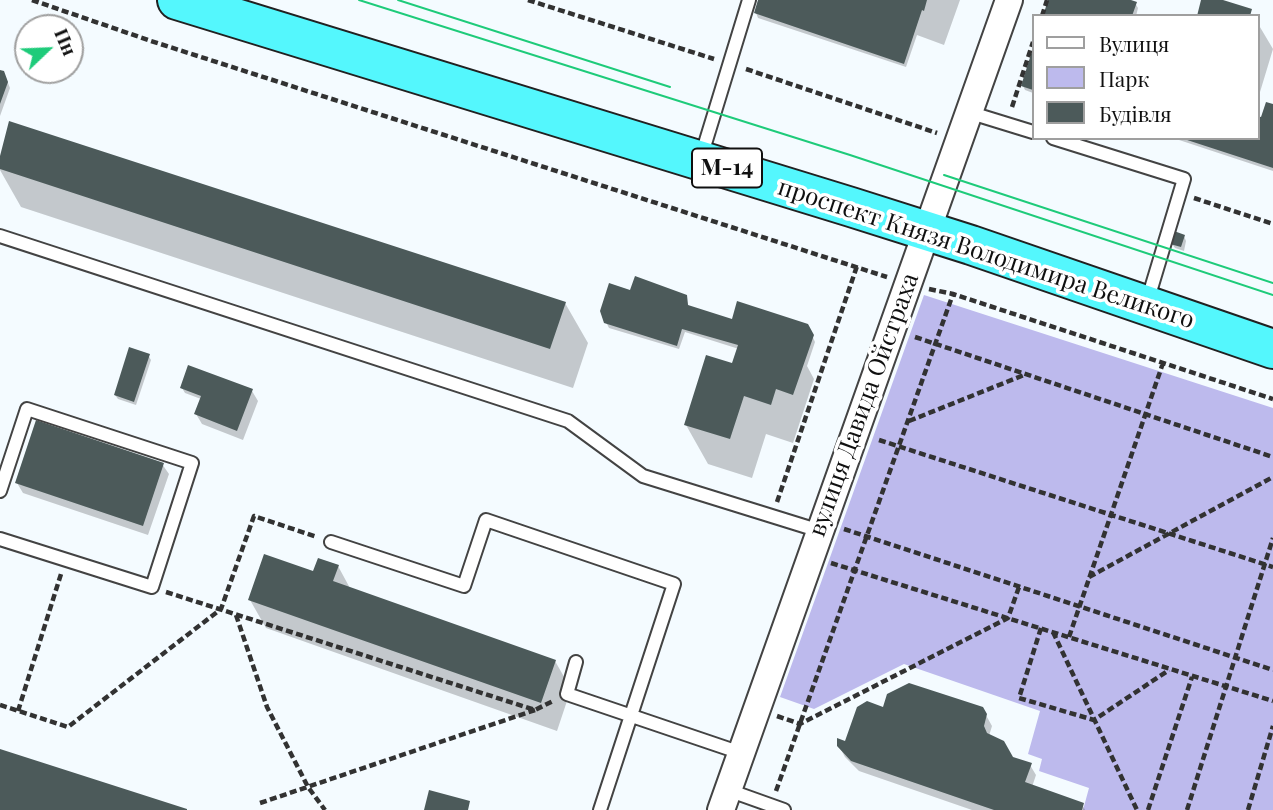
<!DOCTYPE html>
<html>
<head>
<meta charset="utf-8">
<style>
  body { margin:0 }
  #map { position:relative; width:1273px; height:810px; overflow:hidden; background:#f4fbff; font-family:"Playfair Display",serif }
  canvas { display:block }
  .legend { position:absolute; left:1032px; top:14px; width:228px; height:126px; box-sizing:border-box; background:#fff; border:2px solid #9f9f9f; margin:0; padding:9px 12px; list-style:none; font-size:21px; color:#101010 }
  .legend li { display:flex; align-items:center; gap:14px; height:35px }
  .legend b { width:35px; border:2px solid #9f9f9f }
  .north { position:absolute; left:14px; top:14px; width:70px; height:70px; box-sizing:border-box; background:#fff; border:2px solid #9f9f9f; border-radius:50%; rotate:67deg; font-size:19px; font-weight:700; line-height:28px; text-align:center; color:#101010 }
  .north::after { content:''; display:block; margin:auto; width:24px; height:32px; background:#1ecb7a; clip-path:polygon(50% 0,100% 100%,50% 72%,0 100%) }
</style>
</head>
<body>
<div id="map">
<canvas width="1273" height="810"></canvas>
<ul class="legend">
<li><b style="height:9px;background:#fff"></b>Вулиця</li>
<li><b style="height:19px;background:#bdbaed"></b>Парк</li>
<li><b style="height:19px;background:#4c5a5a"></b>Будівля</li>
</ul>
<div class="north">Пн</div>
</div>
<script>
const g = document.querySelector('canvas').getContext('2d');
g.lineJoin = 'round';
function fill(path, color) { g.fillStyle = color; g.fill(path, 'evenodd'); }
const poly = rows => new Path2D(rows.map(r => 'M' + r).join(''));
function strokePath(path, color, width, dash) { g.strokeStyle = color; g.lineWidth = width; g.lineCap = dash ? 'butt' : 'round'; g.setLineDash(dash || []); g.stroke(path); }
function label(font, color, halo, rows, align = 'center') {
  g.font = font + ' "Playfair Display",serif'; g.lineWidth = 7; g.setLineDash([]); g.textBaseline = 'middle'; g.strokeStyle = halo; g.fillStyle = color; for (const [text, x, y, turn = 0] of rows) {
    g.save(); g.translate(x, y); g.rotate((+turn || 0) * Math.PI / 180); g.textAlign = isNaN(turn) ? turn : align; if (halo) g.strokeText(text, 0, 0); g.fillText(text, 0, 0); g.restore();
  }
}
fill(poly([
  [924,295,1273,408,1273,810,1083,810,1089,788,1039,771,1042,759,1028,754,1040,711,904,664,814,709,780,697]
]), '#bdbaed');
fill(poly([
  [760,0,960,0,944,45,917,35,906,67,758,18,756,13],
  [1050,0,1126,0,1135,3,1138,8,1136,16,1045,16],
  [1257,22,1273,49,1257,102],
  [1033,52,1033,93,1025,90,1023,86],
  [0,72,6,78,10,88,0,116],
  [1273,106,1273,171,1173,138,1257,138],
  [0,162,565,303,588,343,573,388,21,207,0,170],
  [1184,236,1186,241,1184,251,1175,248,1172,244],
  [631,293,685,296,689,307,733,321,810,331,815,342,807,366,814,379,793,443,766,434,752,478,708,464,686,425,733,365,739,349,685,332,679,349,609,328,606,322],
  [148,355,151,360,136,405,118,399,115,395],
  [182,388,252,391,258,401,243,440,202,424,196,414,201,399,185,393],
  [162,464,169,474,148,535,23,493,17,483],
  [338,566,351,590,555,661,571,689,557,731,266,628,250,600],
  [982,708,992,726,989,736,1012,759,1030,765,1036,775,1032,787,1082,804,1085,810,972,810,859,771,845,757,839,746,846,744,884,710]
]), '#0003');
fill(poly([
  [758,0,927,0,924,11,922,10,904,64,754,13],
  [1048,0,1131,0,1137,2,1132,16,1043,16],
  [1201,0,1223,0,1252,9,1250,16,1197,16],
  [1033,48,1033,90,1021,86],
  [0,70,4,71,8,82,0,104],
  [1266,102,1273,104,1273,168,1184,139,1257,138,1257,116,1261,117],
  [9,121,566,302,550,349,0,169,0,156],
  [1174,231,1185,235,1181,247,1170,244],
  [635,276,687,295,688,305,732,319,737,301,808,324,814,335,793,395,776,389,771,405,744,396,730,439,684,425,706,355,732,363,738,345,682,329,677,346,604,323,600,311,609,283,630,290],
  [129,347,150,354,134,402,114,395],
  [188,365,253,389,237,431,194,414,201,396,180,388],
  [36,420,164,463,143,526,15,483],
  [264,554,313,571,318,558,339,565,333,581,556,660,541,703,248,600],
  [909,683,983,707,987,714,984,726,987,733,1004,741,1013,757,1032,763,1025,782,1084,803,1082,810,994,810,851,761,837,746,837,738,845,741,857,707,867,701,883,707,887,694],
  [0,749,187,809,187,810,0,810],
  [429,790,470,801,468,810,424,810]
]), '#4c5a5a');
const lane = poly([
  [968,112,1033,132],
  [1053,138,1184,179,1147,302],
  [701,157,749,0],
  [0,236,568,421,643,476,820,531],
  [0,491,27,409,192,463,152,587,0,539],
  [331,542,464,586,486,520,674,584,600,810],
  [576,662,567,694,741,753],
  [728,790,784,810]
]);
const street = poly([
  [721,810,1009,0]
]);
const highway = poly([
  [177,0,851,207,971,245,1273,349]
]);
strokePath(lane, '#434343', 16);
strokePath(street, '#434343', 30);
strokePath(highway, '#212121', 42);
strokePath(poly([
  [32,0,151,41,887,277],
  [528,0,714,59],
  [1042,16,1047,0],
  [746,69,937,133],
  [1012,107,1033,42],
  [1194,198,1273,224],
  [929,289,953,294,1273,399],
  [915,337,1273,457],
  [909,421,1024,375],
  [879,440,1273,567],
  [777,502,857,266],
  [844,529,1273,670],
  [831,563,1273,701],
  [1089,577,1273,477],
  [166,592,535,710,553,701],
  [236,615,267,707,308,787,325,810],
  [1041,628,1019,698,1094,720,1169,670],
  [1053,632,1137,810],
  [1069,637,1163,363],
  [0,705,68,727,221,609,254,516,317,537],
  [18,711,61,574],
  [777,716,800,724,1008,618,1019,587],
  [776,791,953,294],
  [260,803,535,710],
  [1148,810,1192,677],
  [1187,810,1273,538],
  [1248,810,1273,726]
]), '#323232', 4.5, [7, 3.5]);
strokePath(lane, '#fff', 12);
strokePath(street, '#fff', 26);
strokePath(highway, '#54f7fd', 38);
strokePath(poly([
  [359,0,850,155,1273,295],
  [398,0,670,87],
  [944,175,1273,283]
]), '#1ecb7a', 2);
for (const [x, y, w] of [
  [727,168,70]
]) { const box = new Path2D(); box.roundRect(x - w / 2, y - 19.5, w, 39, 5); g.fillStyle = '#fff'; g.fill(box); strokePath(box, '#101010', 2); }
label('bold 23px', '#101010', null, [
  ["М-14",727,168]
]);
label('24px', '#101010', '#fff', [
  ["проспект Князя Володимира Великого",986,254,18],
  ["вулиця Давида Ойстраха",864,405,-70]
]);
</script>
</body>
</html>
